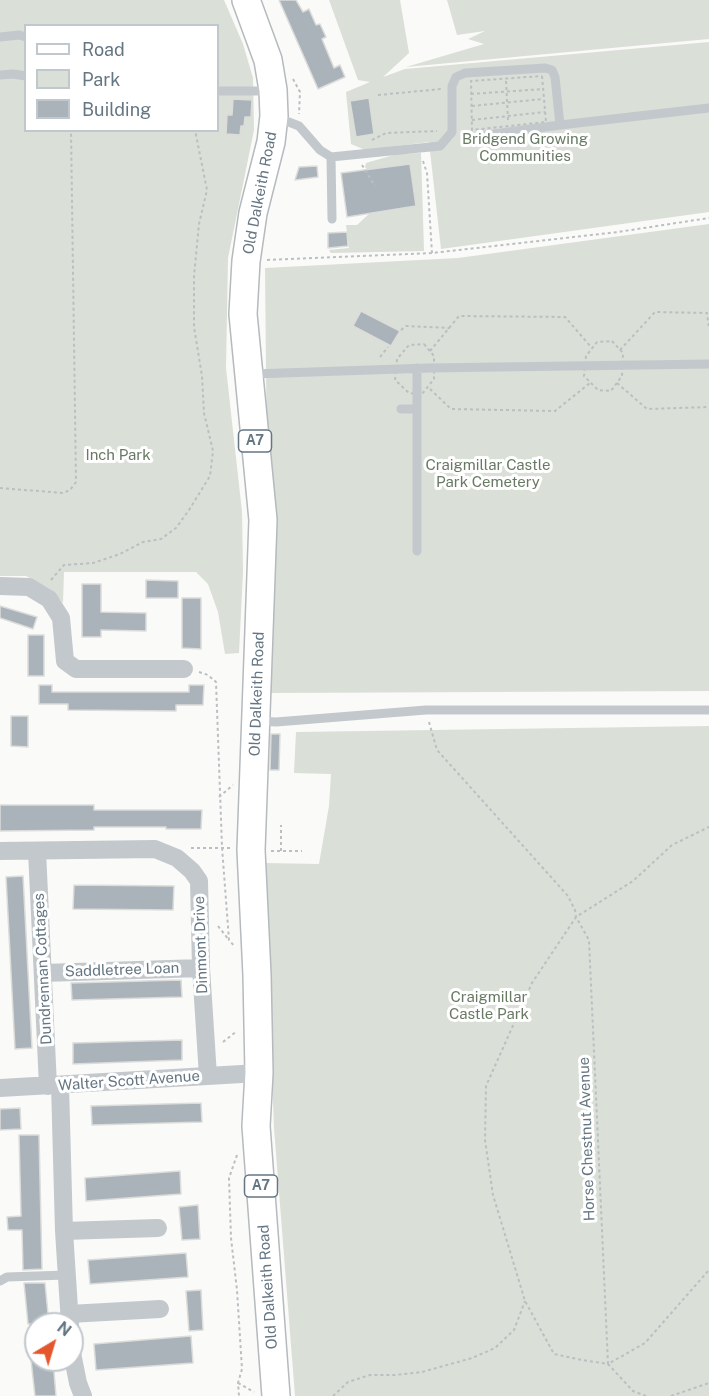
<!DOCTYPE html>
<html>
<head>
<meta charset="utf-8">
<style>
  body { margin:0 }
  #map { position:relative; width:709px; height:1396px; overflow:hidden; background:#fafaf8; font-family:"Public Sans",sans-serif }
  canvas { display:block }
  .legend { position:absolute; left:24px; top:24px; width:195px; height:108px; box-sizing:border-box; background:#fff; border:2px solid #c1c8cd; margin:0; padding:8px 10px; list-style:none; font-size:18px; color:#657683 }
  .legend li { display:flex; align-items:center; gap:12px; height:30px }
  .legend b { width:30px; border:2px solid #c1c8cd }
  .north { position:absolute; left:24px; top:1312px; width:60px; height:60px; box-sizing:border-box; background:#fff; border:2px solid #c1c8cd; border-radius:50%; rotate:38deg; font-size:16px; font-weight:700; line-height:24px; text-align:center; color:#657683 }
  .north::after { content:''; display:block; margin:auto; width:21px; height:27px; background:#e4572e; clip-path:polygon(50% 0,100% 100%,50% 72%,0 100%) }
</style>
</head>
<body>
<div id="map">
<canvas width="709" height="1396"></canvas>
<ul class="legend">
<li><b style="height:8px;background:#fff"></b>Road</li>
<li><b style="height:16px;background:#dadfd7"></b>Park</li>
<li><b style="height:16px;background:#aab3b9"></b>Building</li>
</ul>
<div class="north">N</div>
</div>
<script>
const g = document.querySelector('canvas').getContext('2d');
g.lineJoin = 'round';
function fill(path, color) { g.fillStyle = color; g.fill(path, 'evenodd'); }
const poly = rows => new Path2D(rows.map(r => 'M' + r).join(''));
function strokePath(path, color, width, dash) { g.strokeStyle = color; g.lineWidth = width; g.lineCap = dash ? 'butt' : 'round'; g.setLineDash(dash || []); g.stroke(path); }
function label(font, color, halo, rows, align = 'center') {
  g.font = font + ' "Public Sans",sans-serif'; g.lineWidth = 6; g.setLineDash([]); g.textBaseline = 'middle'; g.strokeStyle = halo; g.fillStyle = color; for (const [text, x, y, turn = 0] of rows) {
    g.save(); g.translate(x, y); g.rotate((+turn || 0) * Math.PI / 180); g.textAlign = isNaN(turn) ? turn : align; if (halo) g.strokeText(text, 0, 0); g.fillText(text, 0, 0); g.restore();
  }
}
fill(poly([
  [0,0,224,0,243,44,253,78,254,130,228,258,226,368,242,512,243,572,239,653,225,654,218,612,208,584,196,572,64,572,63,603,50,589,26,576,0,576],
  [26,26,218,26,218,130,26,130],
  [329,0,400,0,409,53,383,77,405,69,709,42,709,212,441,249,429,142,365,150,351,144,346,92,370,82,358,80],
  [447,0,709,0,709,39,406,67,484,44,468,39,485,31,457,35],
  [421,153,424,251,331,253,329,250,349,248,346,225,357,225,369,214,416,206,414,189,394,186,369,172,365,167,366,163,397,154],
  [709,224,709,691,271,693,272,521,267,473,265,268,458,258],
  [709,726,709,1396,295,1396,274,1128,264,863,319,864,329,806,331,774,294,773,296,732]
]), '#dadfd7');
const building = poly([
  [279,0,296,0,303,12,309,9,316,25,320,24,326,37,322,39,334,68,340,65,345,77,318,89,279,0],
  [369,98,374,134,356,137,350,101,369,98],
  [233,99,252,100,251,117,245,117,244,126,241,126,240,135,226,134,227,115,232,115,233,99],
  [410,164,416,206,347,217,341,173,410,164],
  [317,166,318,177,295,180,299,167,317,166],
  [347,232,348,246,328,248,328,233,347,232],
  [361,311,400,331,391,346,353,326,361,311],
  [146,580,178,581,178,598,146,598,146,580],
  [82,584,101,584,101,612,146,613,146,631,101,630,101,637,82,637,82,584],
  [182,598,201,598,201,649,182,648,182,598],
  [0,606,37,617,33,629,0,618,0,606],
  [28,635,44,635,44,676,28,676,28,635],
  [39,685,52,685,52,692,189,692,189,685,204,685,203,705,176,705,176,711,68,710,68,704,39,704,39,685],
  [11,716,28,716,28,747,11,746,11,716],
  [271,734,280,734,279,770,270,770,271,734],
  [0,805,94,805,94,810,202,810,201,829,166,829,166,827,94,827,94,830,0,831,0,805],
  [23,876,32,1048,15,1049,6,877,23,876],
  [74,885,174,886,173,910,73,909,74,885],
  [181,980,182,997,72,1000,71,983,181,980],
  [182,1040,182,1060,73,1064,73,1043,182,1040],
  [201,1103,202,1122,92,1125,91,1106,201,1103],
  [20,1108,21,1129,0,1130,0,1109,20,1108],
  [19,1135,39,1135,42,1269,23,1270,22,1230,8,1230,7,1217,21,1216,19,1135],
  [180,1171,181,1194,86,1201,85,1178,180,1171],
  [198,1205,200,1239,182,1240,179,1207,198,1205],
  [186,1253,188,1277,90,1284,88,1260,186,1253],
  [24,1283,45,1283,49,1324,28,1324,24,1283],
  [201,1290,203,1330,189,1331,186,1291,201,1290],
  [191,1336,193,1363,96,1370,94,1344,191,1336],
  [31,1360,53,1360,56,1396,35,1396,31,1360]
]);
fill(building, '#aab3b9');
strokePath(building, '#dcdcda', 1.5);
const primary = poly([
  [246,0,268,60,273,90,274,116,271,142,253,213,246,261,243,314,263,520,251,850,257,975,259,1073,256,1126,276,1396]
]);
strokePath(primary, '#b5babe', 30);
strokePath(poly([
  [542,76,546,122,472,130,471,81,542,76],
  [293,79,300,92,299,114],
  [506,81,508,120],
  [471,94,543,89],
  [378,95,441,89],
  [472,106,543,99],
  [472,120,545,112],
  [372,140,386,133,437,131],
  [423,161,427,173,432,253],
  [362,165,375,186],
  [267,260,432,253,618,232,709,218],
  [401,330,406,326,450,328],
  [612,341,623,353,622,376,611,391,598,390,584,376,586,356,597,342,612,341],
  [424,344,434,356,434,379,422,394,409,393,395,380,397,359,409,345,424,344],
  [620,350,655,312,707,313,709,328],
  [430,351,459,316,565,317,592,348],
  [380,357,388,347],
  [617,383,647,409,709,407],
  [430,389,451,409,555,411,590,383],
  [0,488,63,493,70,490,76,482,71,130],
  [51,580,64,565,93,563,120,554,143,542,161,539,176,528,189,510,210,476,213,451,204,413,202,376,194,327,194,276,199,224,207,190,195,130],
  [199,672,208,675,216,682,222,847,229,940,235,947],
  [429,722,437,750,568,896,575,910,576,917,589,940,608,1364,645,1343,709,1270],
  [219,797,233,785],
  [191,848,230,848],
  [271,851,302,851],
  [281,851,281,825],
  [218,926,229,940],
  [223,1042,237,1031],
  [237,1155,229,1178,231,1238,237,1290,242,1369,238,1383,239,1396],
  [238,1383,254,1392],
  [333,1396,348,1382,370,1375,395,1375,422,1372,472,1358,495,1348,514,1330,525,1301],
  [646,1396,633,1391,608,1364,582,1360,554,1354,525,1301,493,1195,485,1140,486,1086,532,983,576,917,633,881,672,845,709,827],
  [671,1396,709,1383]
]), '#bbbfc2', 2, [3, 3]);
strokePath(poly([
  [0,37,19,35,26,37],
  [0,75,13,74,26,76],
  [218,91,269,91],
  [276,117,299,126,320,150,331,157,440,146,452,132,452,86,456,77,465,73,545,68,552,70,555,77,560,125,709,108],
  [479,136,560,125],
  [331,157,332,219],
  [417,368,417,551],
  [253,374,429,368,709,364],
  [401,409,416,409],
  [259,721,276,722,426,710,709,710],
  [0,1281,7,1277,66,1275]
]), '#c3c8cc', 9);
strokePath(poly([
  [0,586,29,587,49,599,61,618,65,661,76,669,184,669],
  [0,851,155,849,177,858,192,871,199,881,201,968,208,1076],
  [37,851,48,1086],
  [43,973,201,968],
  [60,1085,64,1231,70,1324],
  [0,1088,259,1073],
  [64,1231,158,1228],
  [69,1314,160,1309],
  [72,1353,78,1383,83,1396]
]), '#c3c8cc', 18);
strokePath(primary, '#fff', 27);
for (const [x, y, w] of [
  [255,441,33],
  [261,1186,33]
]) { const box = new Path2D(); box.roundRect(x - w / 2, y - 11, w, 22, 4.5); g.fillStyle = '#fff'; g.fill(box); strokePath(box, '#657683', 1.5); }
label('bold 14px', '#657683', null, [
  ["A7",255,441],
  ["A7",261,1186]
]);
label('15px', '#687a64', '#fff', [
  ["Bridgend Growing",525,139],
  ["Communities",525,156],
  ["Inch Park",118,455],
  ["Craigmillar Castle",488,465],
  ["Park Cemetery",488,482],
  ["Craigmillar",489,997],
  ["Castle Park",489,1014]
]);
label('15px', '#657683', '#fff', [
  ["Old Dalkeith Road",260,193,-79],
  ["Old Dalkeith Road",257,694,-88],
  ["Dinmont Drive",201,945,-92],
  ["Dundrennan Cottages",43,969,-93],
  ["Saddletree Loan",122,970,-2],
  ["Walter Scott Avenue",129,1081,-4],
  ["Horse Chestnut Avenue",587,1139,-92],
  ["Old Dalkeith Road",268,1287,-94]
]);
</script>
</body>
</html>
